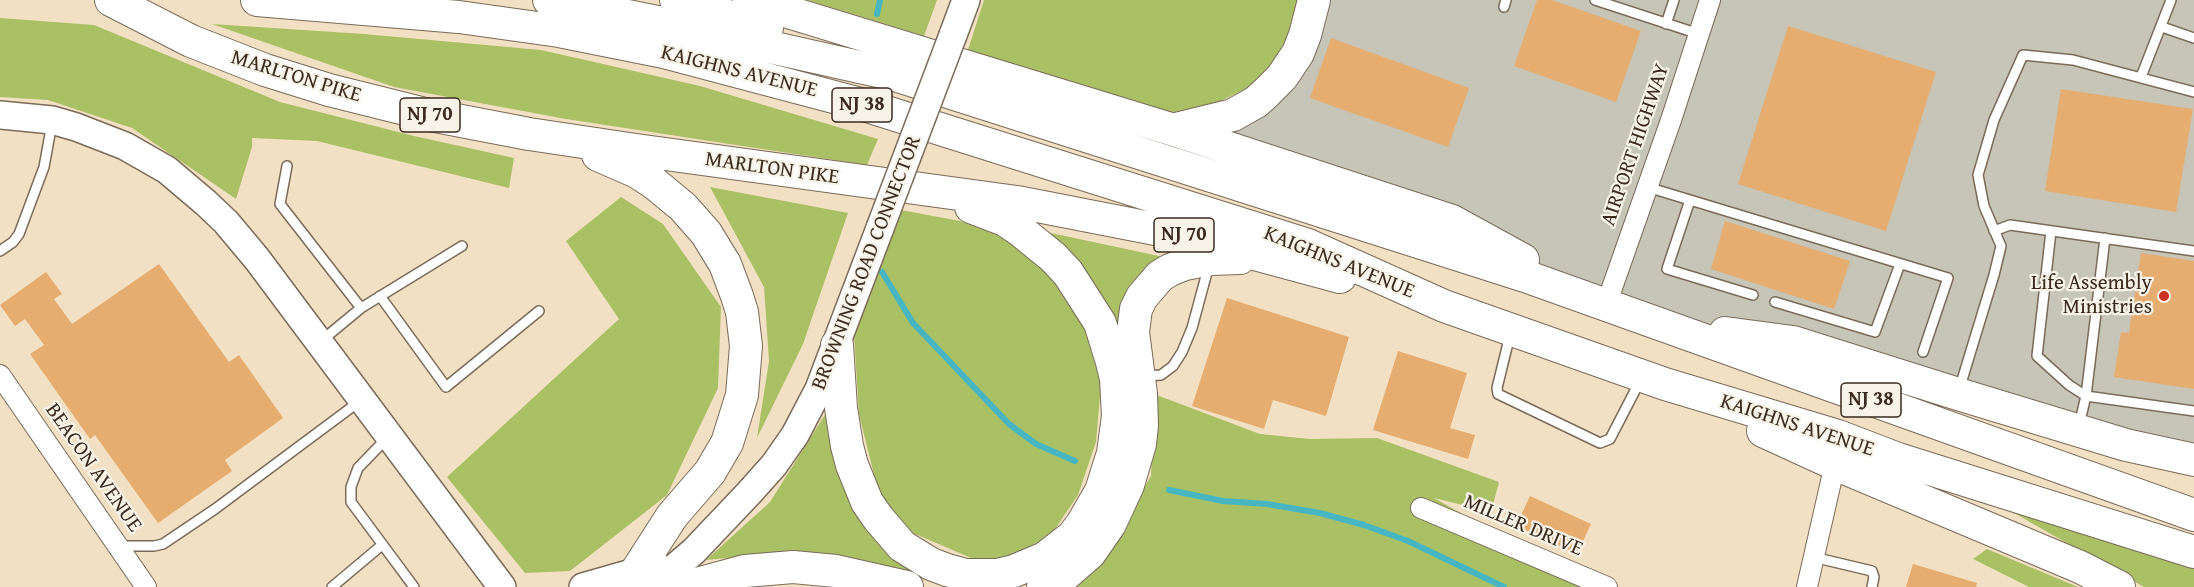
<!DOCTYPE html>
<html>
<head>
<meta charset="utf-8">
<style>
  body { margin:0 }
  canvas { display:block; background:#f2e0c4 }
</style>
</head>
<body>
<canvas width="2194" height="587"></canvas>
<script>
const g = document.querySelector('canvas').getContext('2d');
g.lineJoin = 'round';
function fill(path, color) { g.fillStyle = color; g.fill(path, 'evenodd'); }
const poly = rows => new Path2D(rows.map(r => 'M' + r).join(''));
function strokePath(path, color, width, dash) { g.strokeStyle = color; g.lineWidth = width; g.lineCap = dash ? 'butt' : 'round'; g.setLineDash(dash || []); g.stroke(path); }
function label(font, color, halo, rows, align = 'center') {
  g.font = font + ' "Gentium Book Plus",serif'; g.lineWidth = 4.5; g.setLineDash([]); g.textBaseline = 'middle'; g.strokeStyle = halo; g.fillStyle = color; for (const [text, x, y, turn = 0] of rows) {
    g.save(); g.translate(x, y); g.rotate((+turn || 0) * Math.PI / 180); g.textAlign = isNaN(turn) ? turn : align; if (halo) g.strokeText(text, 0, 0); g.fillText(text, 0, 0); g.restore();
  }
}
fill(poly([
  [1314,0,2194,0,2194,460,1662,324,1204,124,1245,109]
]), '#c6c5b8');
fill(poly([
  [807,0,937,0,924,36],
  [984,0,1302,0,1300,16,1262,81,1206,108,1168,113,967,53],
  [0,18,94,25,280,102,414,136,514,158,509,188,317,141,252,138,252,147,236,199,132,128,48,100,0,97],
  [212,24,364,34,541,50,700,86,878,139,867,165,566,119,394,87],
  [710,187,848,213,803,344,757,438,769,361,764,287],
  [621,197,663,224,721,307,718,388,667,495,570,571,525,573,447,477,619,319,566,241],
  [901,210,960,221,1007,239,1052,275,1082,321,1101,384,1096,442,1078,495,1051,535,1008,558,978,561,906,530,880,499,859,414,854,335],
  [1051,233,1173,259,1143,272,1123,298,1120,337,1080,269],
  [1154,394,1260,434,1310,439,1377,438,1499,482,1491,512,1434,498,1593,587,1060,587,1103,559,1151,476],
  [826,413,920,575,842,561,783,553,706,560,770,502],
  [2014,513,2194,565,2194,587,2144,587],
  [1987,549,2078,587,2029,587,1973,559]
]), '#aac064');
strokePath(poly([
  [877,14,880,0],
  [882,272,913,323,1009,424,1036,444,1075,461],
  [1169,490,1223,501,1267,504,1320,513,1364,525,1408,541,1504,587]
]), '#48b6c2', 6);
fill(poly([
  [1537,0,1552,0,1641,31,1616,102,1514,66],
  [1788,26,1936,72,1886,231,1738,184],
  [1331,38,1469,88,1448,147,1310,98],
  [2061,89,2193,109,2176,212,2045,191],
  [1725,221,1850,261,1834,309,1711,269],
  [2141,253,2194,261,2194,389,2114,377,2121,332,2129,333],
  [159,264,229,362,239,355,283,418,225,460,232,471,158,523,95,435,90,439,30,354,44,345,25,319,15,326,0,305,46,272,62,294,54,299,72,324],
  [1227,298,1349,337,1326,416,1273,400,1264,429,1192,406],
  [1398,351,1467,373,1450,428,1475,435,1468,459,1373,430],
  [1530,496,1591,524,1577,554,1516,526],
  [1913,564,1977,583,1976,587,1906,587]
]), '#e5ad70');
const service = poly([
  [1595,0,1699,34],
  [1504,7,1506,0],
  [1666,24,1674,0],
  [2162,27,2194,38],
  [2141,77,2171,0],
  [287,166,280,204,361,308],
  [1647,187,1948,278,1923,352],
  [1690,200,1667,269,1753,295],
  [1994,231,2010,225,2194,251],
  [2051,231,2037,356,2069,385,2086,396,2105,238],
  [0,251,13,242,19,234,44,167,52,123],
  [380,296,446,387,539,311],
  [1775,302,1875,332,1900,264],
  [1510,335,1497,388,1498,394,1600,443,1610,439,1640,381],
  [321,341,361,308,462,246],
  [1144,376,1161,375,1173,366,1182,352,1192,328,1209,265],
  [1959,390,1994,275,2001,246,1984,206,1978,175,1994,120,2023,55,2073,60,2194,92],
  [2079,425,2086,396,2194,411],
  [388,437,358,468,351,487,351,502,414,587],
  [118,546,154,546,163,544,215,509,360,401],
  [1813,557,1872,571,1874,577,1872,587],
  [332,587,382,545]
]);
const minor = poly([
  [1606,305,1671,120,1710,0],
  [0,375,146,587],
  [1421,508,1607,587],
  [1807,587,1835,464]
]);
const secondary = poly([
  [953,35,966,0],
  [0,115,52,120,76,127,125,146,167,170,206,203,226,222,257,259,502,587],
  [583,587,632,573],
  [616,587,653,559],
  [652,587,694,551,749,493,774,465,795,435,819,389,880,228]
]);
const trunk = poly([
  [111,0,191,41,265,70,329,90,425,114,529,134,636,150,1017,202,1181,234,1340,277],
  [257,0,459,17,559,31,664,52,864,105,1308,245,1444,306,1665,384,1838,436,1898,459,2194,552],
  [549,0,672,25,895,75,1525,276,2194,515],
  [676,0,767,28],
  [749,0,1174,130,1452,221,1523,260],
  [1176,129,1233,115,1256,102,1265,94,1282,77,1298,53,1305,35,1314,0],
  [598,155,637,172,654,183,683,207,706,233,725,264,737,296,742,312,746,346,742,395,727,443,710,472,672,516,636,572],
  [1725,333,1793,342,1958,394,2126,445,2194,460],
  [837,345,841,408,847,446,852,465,867,502,878,518,902,546,931,564,947,570,965,575,997,575,1014,571,1045,558,1072,537,1082,524,1101,491,1113,453,1118,416,1116,379,1112,362,1100,323,1068,273,1053,257,1021,231,1005,220,971,207],
  [1763,431,1835,464,2080,567,2119,587],
  [686,587,745,571,793,567,836,571,907,587],
  [1043,587,1066,574,1090,553,1110,524,1128,485,1140,444,1142,425,1141,394,1133,332,1136,309,1142,297,1160,276,1170,270,1185,264,1211,259,1240,258]
]);
strokePath(service, '#7b6a58', 12);
strokePath(minor, '#7b6a58', 22);
strokePath(secondary, '#7b6a58', 30);
strokePath(trunk, '#7b6a58', 34);
strokePath(service, '#fff', 9);
strokePath(minor, '#fff', 20);
strokePath(secondary, '#fff', 27);
strokePath(trunk, '#fff', 32);
const secondaryBridge = poly([
  [880,228,953,35]
]);
strokePath(secondaryBridge, '#7b6a58', 30, []);
strokePath(secondaryBridge, '#fff', 27);
for (const [x, y, r, color] of [
  [2164,296,6,"#c8321e"]
]) { const dot = new Path2D(); dot.arc(x, y, r, 0, 2 * Math.PI); g.fillStyle = color; g.fill(dot); strokePath(dot, '#f7f3e8', 2); }
for (const [x, y, w] of [
  [862,105,60],
  [430,115,60],
  [1184,235,60],
  [1871,400,60]
]) { const box = new Path2D(); box.roundRect(x - w / 2, y - 17, w, 34, 4.5); g.fillStyle = '#f7f3e8'; g.fill(box); strokePath(box, '#3b2a1e', 1.5); }
label('bold 20px', '#3b2a1e', null, [
  ["NJ 38",862,105],
  ["NJ 70",430,115],
  ["NJ 70",1184,235],
  ["NJ 38",1871,400]
]);
label('21px', '#3b2a1e', '#f7f3e8', [
  ["KAIGHNS AVENUE",739,72,14],
  ["MARLTON PIKE",296,77,17],
  ["AIRPORT HIGHWAY",1636,145,-71],
  ["MARLTON PIKE",772,169,8],
  ["BROWNING ROAD CONNECTOR",867,263,-69],
  ["KAIGHNS AVENUE",1339,263,22],
  ["KAIGHNS AVENUE",1797,426,18],
  ["BEACON AVENUE",93,468,55],
  ["MILLER DRIVE",1523,526,23]
]);
label('21px', '#3b2a1e', '#f7f3e8', [
  ["Life Assembly",2152,284],
  ["Ministries",2152,308]
], 'right');
</script>
</body>
</html>
